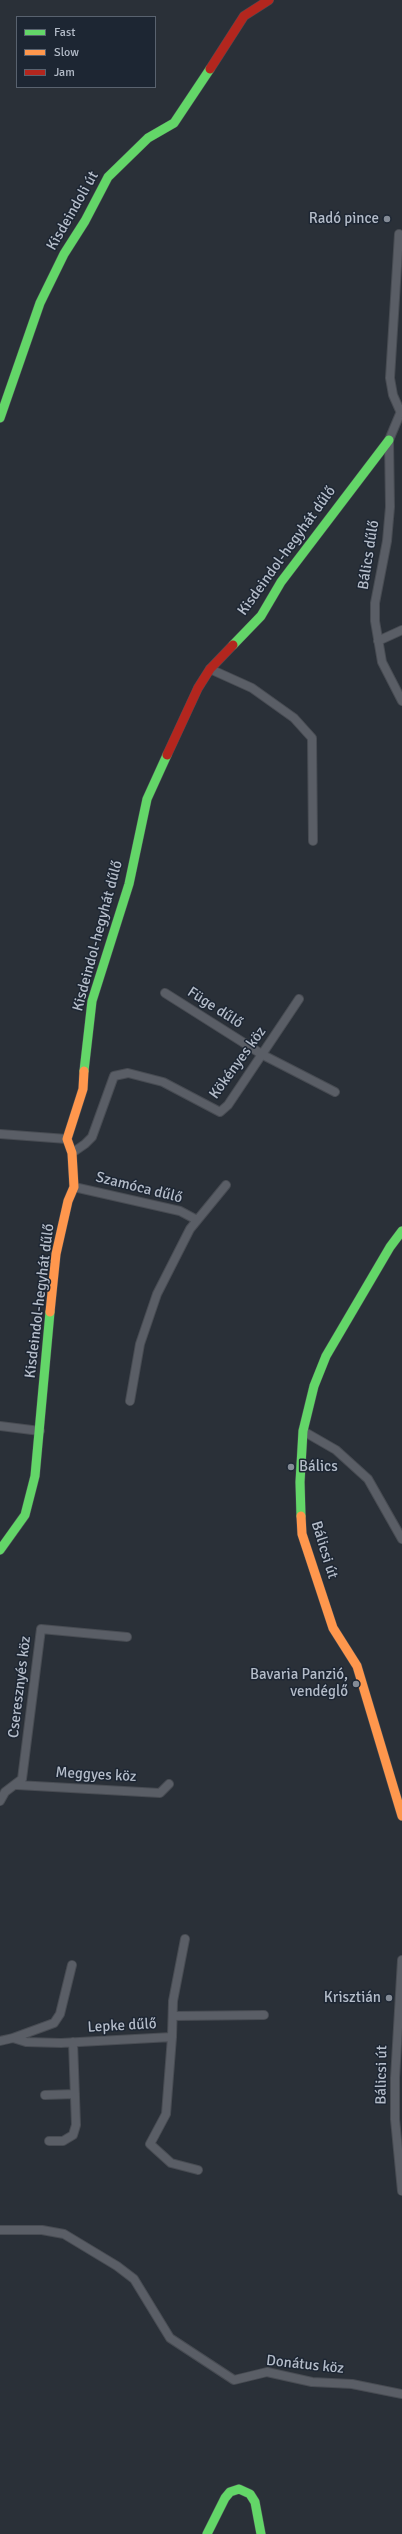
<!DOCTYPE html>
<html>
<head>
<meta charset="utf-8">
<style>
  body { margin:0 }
  #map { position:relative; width:402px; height:2534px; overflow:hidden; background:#2a3038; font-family:Signika,sans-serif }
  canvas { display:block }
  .legend { position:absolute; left:16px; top:16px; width:140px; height:72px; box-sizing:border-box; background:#1d2633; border:1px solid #59626f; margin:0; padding:5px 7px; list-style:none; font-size:12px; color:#b4bcc9 }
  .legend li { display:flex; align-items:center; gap:8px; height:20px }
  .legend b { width:20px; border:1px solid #59626f }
</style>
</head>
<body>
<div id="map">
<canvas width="402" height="2534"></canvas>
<ul class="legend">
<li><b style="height:5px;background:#63d668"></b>Fast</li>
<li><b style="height:5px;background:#ff974d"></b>Slow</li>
<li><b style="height:5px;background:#b3261e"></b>Jam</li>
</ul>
</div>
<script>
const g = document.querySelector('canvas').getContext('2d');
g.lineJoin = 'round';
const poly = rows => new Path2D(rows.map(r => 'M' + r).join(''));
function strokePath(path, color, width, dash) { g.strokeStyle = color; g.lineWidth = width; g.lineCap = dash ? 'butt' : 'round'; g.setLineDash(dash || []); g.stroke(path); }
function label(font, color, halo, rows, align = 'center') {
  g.font = font + ' Signika,sans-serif'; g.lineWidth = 3; g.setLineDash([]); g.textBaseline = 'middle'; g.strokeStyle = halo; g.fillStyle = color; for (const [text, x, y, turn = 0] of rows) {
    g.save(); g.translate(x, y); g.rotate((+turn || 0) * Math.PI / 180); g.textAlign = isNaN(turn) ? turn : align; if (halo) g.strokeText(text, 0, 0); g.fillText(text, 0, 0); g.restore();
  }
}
const street = poly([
  [399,234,390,378,393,395,401,413],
  [402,409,389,440,390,507,387,541,375,603,375,621,382,662,402,701],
  [378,641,402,630],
  [210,669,252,688,294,718,312,738,313,841],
  [165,993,263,1055,335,1092],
  [0,1134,67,1139],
  [72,1153,85,1144,92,1137,114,1076,128,1073,163,1082,220,1112,228,1105,299,999],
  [74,1187,180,1211,197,1220],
  [130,1401,140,1344,157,1294,190,1229,226,1185],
  [0,1426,40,1431],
  [303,1431,336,1450,368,1479,402,1539],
  [17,1785,160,1793,169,1784],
  [0,1801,5,1792,22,1779,41,1629,127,1637],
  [402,1960,395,2078,395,2119,402,2191],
  [173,2016,264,2015],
  [172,2037,173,2001,185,1939],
  [13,2038,54,2023,60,2014,72,1965],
  [0,2041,13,2038,26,2042,61,2043,172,2037,166,2114,150,2144,171,2163,198,2170],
  [45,2095,75,2094],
  [49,2141,63,2141,73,2135,76,2125,73,2042],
  [0,2230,42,2230,64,2234,117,2266,134,2279,170,2338,234,2380,267,2372,312,2382,352,2384,402,2394]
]);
const fast = poly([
  [0,418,40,303,64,254,85,221,108,177,148,138,174,123,210,69],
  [233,645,261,616,281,582,389,440],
  [84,1071,92,1001,129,884,147,799,167,755],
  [301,1516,300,1482,303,1431,314,1386,326,1356,390,1247,402,1231],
  [0,1550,25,1515,35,1476,50,1312],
  [207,2534,225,2498,230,2492,239,2489,250,2494,255,2502,261,2534]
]);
const slow = poly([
  [50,1312,56,1254,68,1201,74,1187,72,1153,67,1139,83,1089,84,1071],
  [301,1516,302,1534,333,1628,357,1666,402,1816]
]);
const jam = poly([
  [210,69,244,16,269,0],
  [167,755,198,688,210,669,233,645]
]);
strokePath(street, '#484c53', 10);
strokePath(fast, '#484c53', 10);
strokePath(slow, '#484c53', 10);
strokePath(jam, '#484c53', 10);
strokePath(street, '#5a5e66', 8);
strokePath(fast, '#63d668', 9);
strokePath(slow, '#ff974d', 9);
strokePath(jam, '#b3261e', 9);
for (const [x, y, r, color] of [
  [387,219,4,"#848b96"],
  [291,1467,4,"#848b96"],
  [356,1684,4,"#848b96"],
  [389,1998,4,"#848b96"]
]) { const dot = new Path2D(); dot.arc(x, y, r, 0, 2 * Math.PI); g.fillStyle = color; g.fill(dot); strokePath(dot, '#1d2633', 1.5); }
label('15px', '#b4bcc9', '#1d2633', [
  ["Kisdeindoli út",73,211,-60],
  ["Kisdeindol-hegyhát dűlő",287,551,-54],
  ["Bálics dűlő",369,555,-81],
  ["Kisdeindol-hegyhát dűlő",98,936,-75],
  ["Füge dűlő",215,1008,33],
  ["Kökényes köz",238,1063,-54],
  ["Szamóca dűlő",139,1188,14],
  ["Kisdeindol-hegyhát dűlő",40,1301,-83],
  ["Bálicsi út",324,1550,73],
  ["Cseresznyés köz",20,1687,-83],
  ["Meggyes köz",96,1775,3],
  ["Lepke dűlő",122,2026,-3],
  ["Bálicsi út",382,2075,-89],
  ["Donátus köz",305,2365,6]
]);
label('15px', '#b4bcc9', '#1d2633', [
  ["Radó pince",379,219],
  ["Bálics",299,1467,"left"],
  ["Bavaria Panzió,",348,1675],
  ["vendéglő",348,1692],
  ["Krisztián",381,1998]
], 'right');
</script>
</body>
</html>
